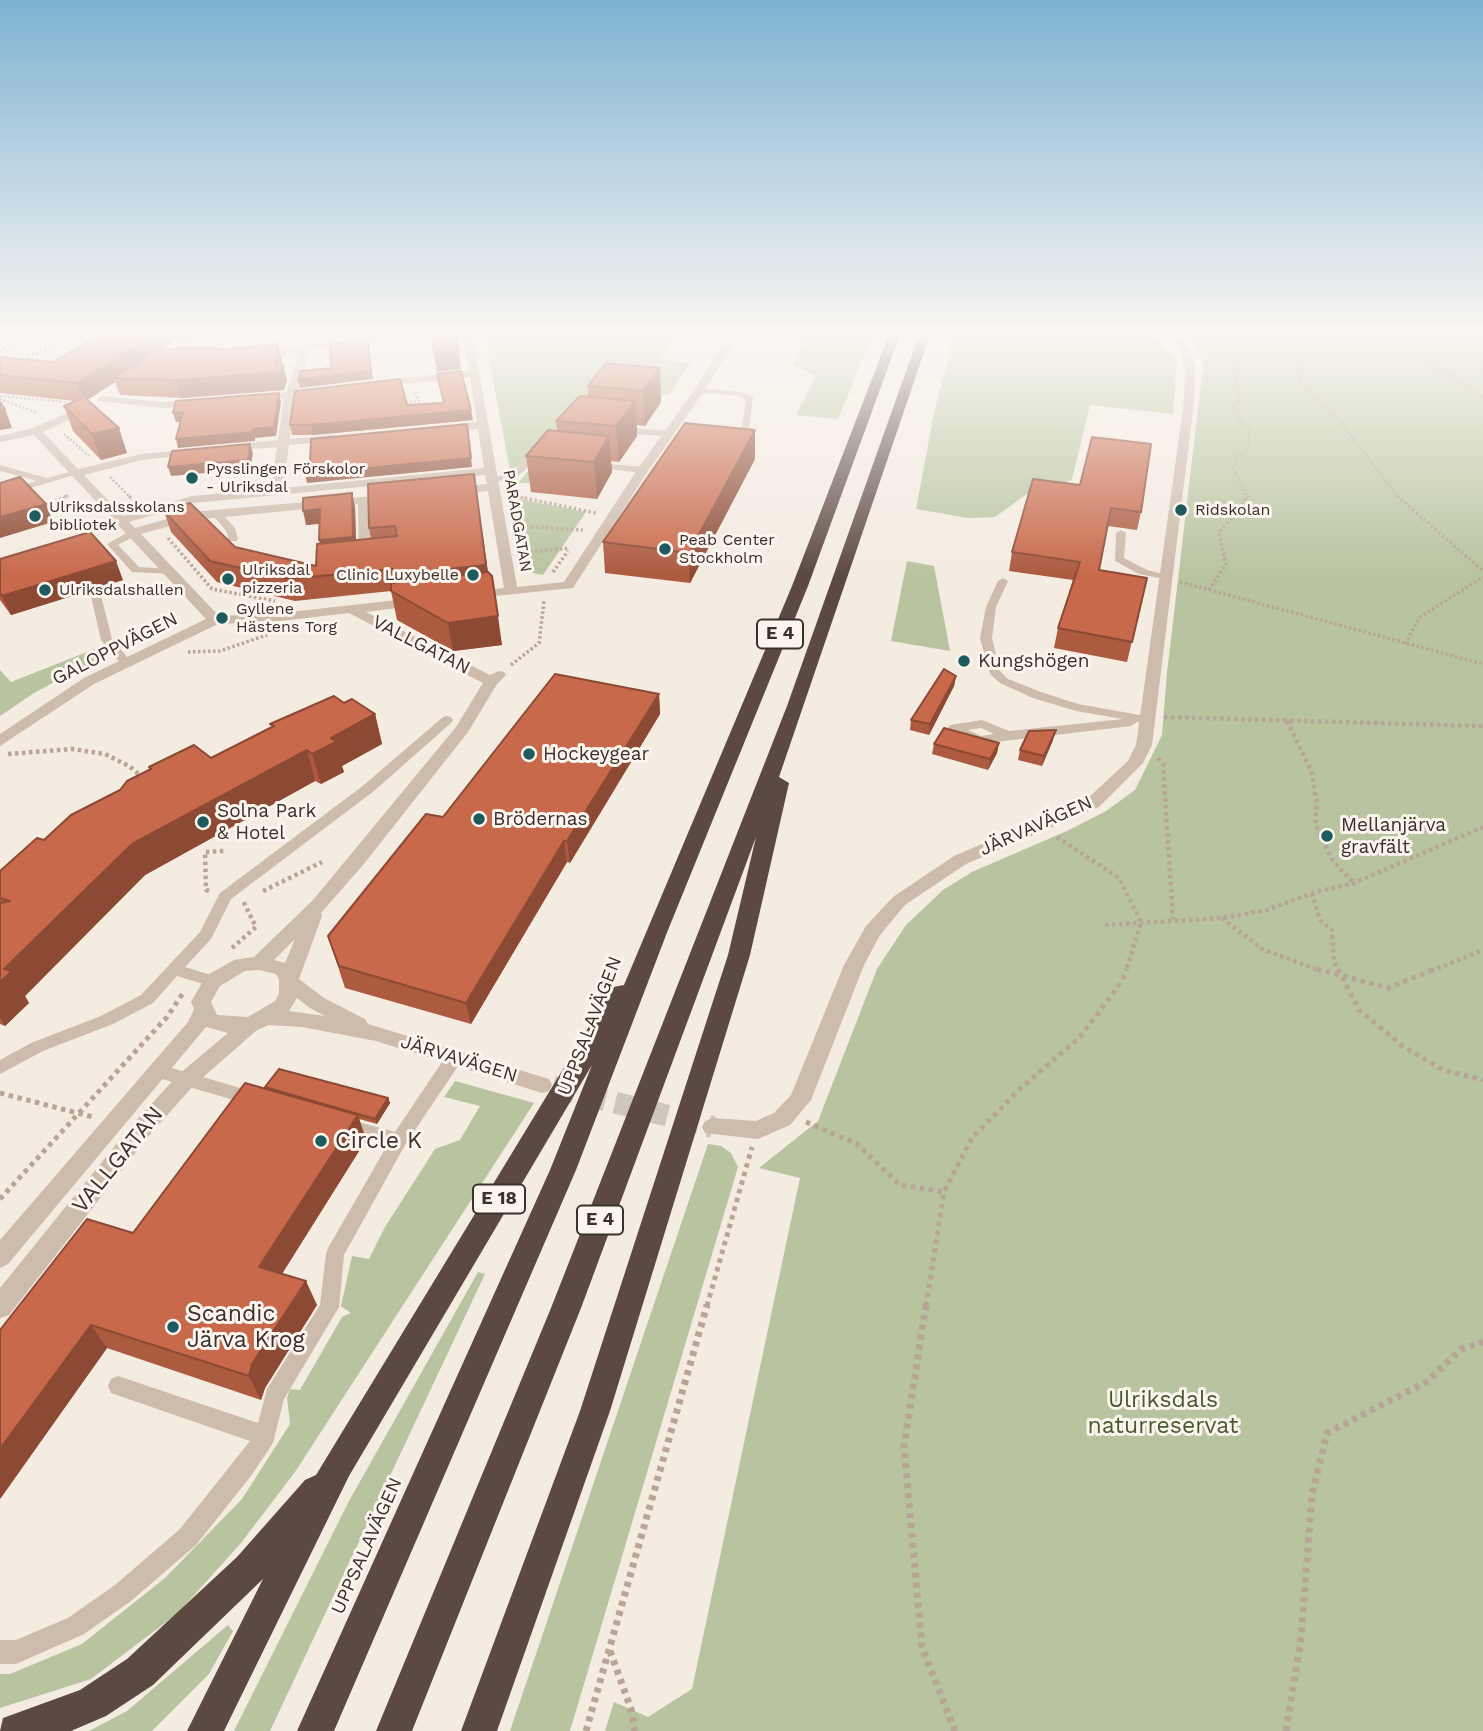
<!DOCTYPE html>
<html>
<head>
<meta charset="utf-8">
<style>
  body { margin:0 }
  canvas { display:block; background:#f4ebe1 }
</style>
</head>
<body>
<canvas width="1483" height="1731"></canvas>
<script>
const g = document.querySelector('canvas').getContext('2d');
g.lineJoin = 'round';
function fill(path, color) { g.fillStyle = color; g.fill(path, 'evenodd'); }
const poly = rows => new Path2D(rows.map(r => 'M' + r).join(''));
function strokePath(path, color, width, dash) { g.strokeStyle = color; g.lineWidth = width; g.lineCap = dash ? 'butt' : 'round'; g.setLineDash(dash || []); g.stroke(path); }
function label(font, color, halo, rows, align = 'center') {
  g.font = font + ' "Work Sans",sans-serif'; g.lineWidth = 6; g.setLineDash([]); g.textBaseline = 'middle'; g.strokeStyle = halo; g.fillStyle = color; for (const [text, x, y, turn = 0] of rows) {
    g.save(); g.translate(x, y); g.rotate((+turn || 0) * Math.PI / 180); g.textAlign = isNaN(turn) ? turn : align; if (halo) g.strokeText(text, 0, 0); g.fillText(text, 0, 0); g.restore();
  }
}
fill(poly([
  [484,332,682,332,659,359,691,363,668,395,603,392,534,483,518,483,540,457,510,470],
  [780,332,874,332,838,419,796,415,816,376,793,365,806,335],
  [955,332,1148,332,1177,359,1173,414,1090,405,1072,479,1051,491,1027,494,995,517,968,518,916,509,934,413],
  [1181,332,1483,332,1483,1731,605,1731,614,1702,648,1717,692,1689,800,1178,759,1168,818,1121,877,969,906,925,943,890,972,872,1069,830,1106,811,1135,790,1162,735,1167,673,1203,366,1198,346],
  [519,499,586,512,543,575,533,573],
  [907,561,934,566,950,651,891,641],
  [97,648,101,657,34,693,0,716,0,670,11,682],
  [455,1081,534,1103,295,1472,241,1543,178,1613,91,1679,0,1708,0,1674,10,1674,82,1644,165,1578,242,1499,290,1424,287,1398,290,1389,300,1390,342,1317,351,1313,341,1306,352,1256,369,1259,385,1227,435,1149,460,1140,480,1106,444,1097],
  [708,1144,721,1146,731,1153,738,1167,570,1731,510,1731],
  [478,1272,485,1274,270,1731,234,1731,349,1501],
  [228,1625,233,1631,209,1674,152,1731,89,1731,127,1711]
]), '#b8c4a0');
strokePath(poly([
  [553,1087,713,1127]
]), '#cfc6bd', 22, [22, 10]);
strokePath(poly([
  [1210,332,1238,359,1234,369,1239,400,1233,407,1237,417,1250,430,1248,450,1238,456,1233,469,1248,498],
  [1293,332,1300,382,1337,418,1399,498],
  [1410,332,1413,345,1423,351,1427,359,1483,397],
  [1458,332,1483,340],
  [0,334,2,332],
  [0,396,65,402],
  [0,399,38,413],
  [402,403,419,401,415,393],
  [64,434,89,456],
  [110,477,131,498],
  [511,495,524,498],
  [63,498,69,495]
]), '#b9a596', 2.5, [2, 2]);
strokePath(poly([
  [129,496,136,503],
  [515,496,596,513],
  [1397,496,1483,571],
  [41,507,67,496],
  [516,526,583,530],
  [168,538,212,589,275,601],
  [520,553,569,548],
  [553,572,568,551],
  [1180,582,1483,664],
  [1209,590,1226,564,1219,532,1241,509,1247,496],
  [1405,644,1420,617,1483,577],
  [188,652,220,651,267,635],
  [511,665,539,643,544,601]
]), '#b9a596', 3.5, [2.5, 2.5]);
strokePath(poly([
  [1164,717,1483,726],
  [1287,721,1311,770,1317,804,1315,824,1333,861,1353,882],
  [8,754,72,749,105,754,129,766,142,777],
  [1158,758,1163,764,1173,919],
  [1057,837,1119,878,1141,922,1126,971],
  [209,891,206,890,205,852,224,851],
  [263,891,322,862],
  [1312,893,1320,920,1332,930,1334,962,1339,971],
  [1222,918,1262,949,1321,971],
  [1105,925,1222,918,1267,910,1312,893,1354,883,1483,827],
  [232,948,256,927,243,901],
  [1431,971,1483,950]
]), '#b9a596', 4.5, [3.5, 3.5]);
strokePath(poly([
  [1317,969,1388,988,1435,969],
  [1338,969,1359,1010,1404,1047,1443,1070,1483,1080],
  [0,1093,93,1117],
  [806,1122,857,1144,900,1185,944,1192],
  [0,1199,167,1017,183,993],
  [707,1306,752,1147],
  [926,1306,944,1192,972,1138,1021,1088,1080,1037,1122,981,1127,969]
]), '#b9a596', 5, [4.5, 4.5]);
strokePath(poly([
  [926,1305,904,1446,922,1647,955,1731],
  [610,1651,631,1709,635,1731],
  [586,1731,707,1305],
  [1286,1731,1301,1638,1312,1495,1327,1433,1428,1381,1461,1349,1483,1342]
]), '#b9a596', 7, [5, 5]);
fill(poly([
  [204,332,205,334,201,336,182,333,204,332],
  [700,388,740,392,753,397,748,437,741,435,746,400,738,396,697,392,696,390,700,388],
  [619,427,670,431,674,434,670,437,616,432,616,428,619,427],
  [540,448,544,451,543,453,516,478,492,482,487,479,510,474,540,448],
  [592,462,643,467,648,470,643,473,589,467,589,463,592,462],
  [0,465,47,478,76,470,81,473,0,497,0,491,37,481,0,471,0,465],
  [214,512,220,512,235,528,238,539,237,541,229,541,226,531,212,514,214,512],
  [132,530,137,533,136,535,118,545,139,567,169,569,174,572,173,574,132,572,107,544,132,530],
  [1121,530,1126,533,1124,558,1147,570,1170,576,1170,580,1139,574,1115,561,1116,533,1121,530],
  [1003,578,1008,581,996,607,992,638,1000,671,1008,679,1041,692,1078,704,1151,717,1153,720,1151,723,1137,722,1131,726,979,744,950,731,948,728,950,725,982,720,1009,731,1123,719,1076,711,1033,698,1000,683,990,674,980,638,986,607,998,581,1003,578],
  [981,728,994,734,981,736,968,730,981,728],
  [96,593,101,596,112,639,133,664,131,666,123,666,101,640,91,596,96,593],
  [447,716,451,717,453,720,451,723,374,791,231,899,211,939,185,967,218,977,221,981,218,985,213,987,177,976,153,1003,113,1024,43,1051,0,1074,0,1060,31,1043,101,1016,141,995,200,932,220,893,364,785,443,717,447,716],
  [454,1052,460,1053,462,1058,460,1063,405,1145,344,1255,339,1307,284,1399,273,1443,251,1476,196,1545,131,1601,84,1634,16,1664,0,1664,0,1640,16,1640,68,1618,115,1585,180,1529,250,1441,111,1393,108,1386,111,1379,118,1376,258,1423,267,1389,320,1305,326,1254,328,1248,388,1144,338,1130,335,1125,338,1120,344,1118,395,1132,448,1053,454,1052],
  [158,1064,254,1092,260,1094,262,1099,260,1104,254,1106,152,1076,150,1071,152,1066,158,1064]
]), '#cdbbac');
fill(poly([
  [196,332,207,332,161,363,155,363,155,359,196,332],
  [404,332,433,332,309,350,297,391,318,389,323,392,295,397,290,439,332,435,337,438,332,441,289,445,283,488,484,468,478,429,443,432,438,429,443,426,477,422,470,377,377,387,372,384,377,381,469,371,462,332,472,332,517,587,564,582,637,470,695,389,725,341,733,343,705,390,648,471,573,588,465,599,465,593,504,588,488,491,454,495,448,491,454,487,487,484,485,475,193,503,129,522,135,528,192,512,395,494,395,500,370,503,371,556,365,560,359,556,358,504,193,520,141,534,219,616,272,614,415,598,420,599,420,605,366,612,490,675,499,671,504,672,506,675,497,684,468,732,363,865,321,913,322,916,299,979,324,998,365,1019,368,1024,549,1079,552,1085,549,1091,542,1093,376,1041,302,1027,269,1025,257,1030,193,1086,147,1138,9,1315,0,1318,0,1288,131,1126,179,1074,228,1033,206,1027,8,1264,0,1268,0,1240,188,1022,194,1009,191,1002,206,976,234,960,254,957,313,900,456,727,483,683,349,613,272,622,218,624,94,684,0,746,0,734,84,678,206,619,34,435,0,442,0,436,33,428,88,404,92,405,92,409,43,432,78,469,142,454,200,449,200,453,196,454,142,460,84,475,123,516,192,496,271,489,277,447,227,451,221,448,227,445,278,440,284,398,255,401,250,398,255,395,286,392,300,352,259,357,256,356,256,352,404,332],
  [295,939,285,963,274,960,295,939],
  [259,970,276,974,279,979,279,994,275,1001,248,1017,217,1015,211,1002,220,986,245,971,259,970],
  [297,998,310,1008,325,1016,289,1011,297,998],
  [1165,332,1174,332,1188,348,1195,365,1194,402,1152,745,1143,763,1099,807,966,864,905,905,880,935,864,965,811,1100,790,1125,758,1139,705,1133,702,1127,705,1121,713,1118,756,1121,774,1113,791,1095,844,965,866,926,893,897,954,856,1087,799,1128,761,1136,745,1184,402,1185,365,1179,349,1165,332],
  [102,396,163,402,200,399,205,402,200,405,163,408,98,401,97,399,102,396]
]), '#cdbbac');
fill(poly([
  [890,332,901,332,808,586,668,930,576,1170,334,1731,297,1731,550,1170,592,1065,349,1476,224,1731,187,1731,263,1579,153,1685,106,1716,71,1731,0,1731,3,1718,80,1690,127,1659,237,1557,305,1480,316,1475,613,987,624,985,792,586,890,332],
  [920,332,931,332,779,777,789,783,750,955,610,1411,497,1731,461,1731,580,1411,728,955,756,837,581,1308,412,1731,376,1731,551,1308,787,706,920,332]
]), '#5c4a42');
strokePath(poly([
  [0,351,40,332],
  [0,371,80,332]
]), '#3b302b', 3.5, [1, 3.5]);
fill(poly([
  [181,336,160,349,282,361,282,364,287,381,284,390,182,398,120,395,115,382,87,400,127,453,101,460,73,431,64,406,75,401,0,393,0,357,53,362],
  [606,363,661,402,645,426,637,425,637,436,619,462,611,461,612,472,597,499,531,492,526,456,557,431,556,421,588,397,588,386],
  [437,374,473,420,313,435,292,435,290,425,407,405,443,403],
  [755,430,755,459,690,583,605,573,603,542],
  [474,474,488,572,502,645,453,651,397,620,391,591,295,601,217,582,171,532,164,511,235,547,316,566,320,544,319,524,306,525,355,507,356,540,371,539,369,528],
  [1033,479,1141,512,1137,530,1108,526,1099,570,1147,578,1127,662,1054,648,1058,628,1073,580,1009,571,1012,552],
  [0,559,123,580,11,615,0,600],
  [956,676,954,686,929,735,910,730,911,720],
  [659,694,660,714,570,863,567,862,471,1024,345,988,328,936,443,817],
  [344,703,375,714,382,744,342,766,344,772,321,784,315,781,145,875,25,996,29,1003,5,1026,0,1024,0,871,44,840,150,770,149,767,211,758,272,727,270,724],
  [1053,740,1042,766,1018,760,1020,750],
  [999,743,997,753,988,770,932,754,934,744],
  [265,1087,388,1098,390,1103,377,1124,359,1119,366,1140,282,1274,317,1305,265,1388,261,1400,107,1348,0,1499,133,1233,266,1089]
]), '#ac5a40');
fill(poly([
  [154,332,181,332,181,336,149,357,114,378,115,382,84,402,77,383],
  [456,332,457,334,461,369,437,372,433,349],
  [368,340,373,379,300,388,298,380,371,371],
  [278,344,282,361,281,369,283,364,287,381,284,390,182,398,176,380,275,365],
  [660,368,661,402,645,426,643,391],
  [279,393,281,402,276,436,255,438,255,441,178,448,176,439,253,429],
  [635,401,637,436,619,462,616,426],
  [5,409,12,428,0,430,0,410],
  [471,410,473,420,313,435,311,425],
  [183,412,185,421,176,422,173,413],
  [467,424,472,467,307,483,305,474],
  [119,428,127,453,101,460,92,434],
  [755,430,755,459,690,583,689,553],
  [609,436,612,472,597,499,594,462],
  [250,444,253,453,250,469,171,476,168,467],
  [474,474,490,587,397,595,393,575],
  [352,493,355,507,356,551,322,554,319,540],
  [46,504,53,522,0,538,0,517],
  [320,509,323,523,306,525,303,511],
  [116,561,123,580,11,615,2,596],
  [498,616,502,645,453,651,448,623],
  [956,676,954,686,929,735,930,724],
  [659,694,660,714,570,863,567,841],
  [375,714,382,744,342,766,344,772,321,784,312,754,331,738],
  [1056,730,1053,740,1042,766,1044,756],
  [999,743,997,753,988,770,990,759],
  [307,750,315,781,145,875,25,996,29,1003,5,1026,0,1017,0,982,4,969,132,844],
  [564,841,567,862,471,1024,466,1003],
  [388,1098,390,1103,377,1124,375,1119],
  [358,1115,366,1140,271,1291,259,1267],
  [306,1281,317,1305,265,1388,261,1400,249,1376,252,1364],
  [91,1325,107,1348,0,1499,0,1449]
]), '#8c4a34');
const building = poly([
  [104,332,154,332,140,342,144,342,77,383,0,375,0,357,53,362,104,332],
  [432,332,456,332,457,346,433,349,432,332],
  [368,340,371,371,298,380,301,371,331,368,330,344,368,340],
  [278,344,275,365,283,364,280,372,176,380,114,378,158,350,196,347,228,349,278,344],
  [606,363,660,368,643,391,588,386,606,363],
  [461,371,471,410,311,425,290,425,295,391,400,379,407,405,444,403,437,374,461,371],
  [279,393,274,427,253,429,252,432,176,439,183,412,173,413,176,401,279,393],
  [580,396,635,401,616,426,556,421,580,396],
  [84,397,119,428,92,434,64,406,84,397],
  [0,402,5,409,0,410,0,402],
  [685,423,755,430,689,553,603,542,685,423],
  [467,424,471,458,305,474,305,463,310,463,311,439,467,424],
  [548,430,609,436,594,462,526,456,548,430],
  [1092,437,1151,444,1141,512,1111,508,1099,570,1147,578,1132,642,1058,628,1080,562,1012,552,1033,479,1080,485,1092,437],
  [250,444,248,460,168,467,172,451,250,444],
  [474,474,486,565,393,575,393,569,289,579,210,561,164,511,190,503,235,547,316,566,317,544,397,536,395,526,369,528,368,484,474,474],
  [20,477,46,504,0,517,0,483,20,477],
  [352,493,353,537,319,540,320,509,303,511,303,498,352,493],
  [90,532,116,561,2,596,0,593,0,559,90,532],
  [488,572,492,576,498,616,448,623,391,591,391,583,488,572],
  [944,669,956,676,930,724,911,720,944,669],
  [555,674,659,694,567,841,564,841,466,1003,339,966,328,936,426,814,443,817,555,674],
  [334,696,344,703,352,699,375,714,331,738,336,742,312,754,307,750,132,844,4,969,12,971,0,982,0,903,10,901,0,898,0,871,37,838,44,840,71,815,120,790,127,781,151,769,149,767,194,745,211,758,274,726,270,724,334,696],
  [944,728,999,743,990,759,934,744,944,728],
  [1056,730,1044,756,1020,750,1029,731,1056,730],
  [279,1069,388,1098,375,1119,265,1087,279,1069],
  [245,1083,358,1115,259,1267,306,1281,252,1364,249,1376,91,1325,0,1449,0,1330,87,1219,133,1233,245,1083]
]);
fill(building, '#c8694b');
strokePath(building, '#8c4a34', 2);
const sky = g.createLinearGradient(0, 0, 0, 575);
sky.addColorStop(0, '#7eb2d2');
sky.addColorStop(0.58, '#faf6f2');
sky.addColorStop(1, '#faf6f200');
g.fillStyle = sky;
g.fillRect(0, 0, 1483, 575);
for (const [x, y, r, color] of [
  [192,478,7,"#1f5a5e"],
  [1181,510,7,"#1f5a5e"],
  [35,516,7,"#1f5a5e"],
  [665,549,7,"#1f5a5e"],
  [473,575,7,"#1f5a5e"],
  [228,579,7,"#1f5a5e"],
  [45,590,7,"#1f5a5e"],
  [222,618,7,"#1f5a5e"],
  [964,661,7,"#1f5a5e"],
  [529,754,7,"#1f5a5e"],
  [479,819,7,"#1f5a5e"],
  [203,822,7,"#1f5a5e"],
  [1327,836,7,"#1f5a5e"],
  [321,1141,7,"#1f5a5e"],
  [173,1327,7,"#1f5a5e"]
]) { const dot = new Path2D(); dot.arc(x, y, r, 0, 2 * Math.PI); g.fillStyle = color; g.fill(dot); strokePath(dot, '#fbf5ee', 2.5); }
label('16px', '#3b302b', '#fbf5ee', [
  ["Pysslingen Förskolor",206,469],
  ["- Ulriksdal",206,487],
  ["Ulriksdalsskolans",49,507],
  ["bibliotek",49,525],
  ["Ridskolan",1195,510],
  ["Peab Center",679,540],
  ["Stockholm",679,558],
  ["Ulriksdal",242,570],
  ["pizzeria",242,588],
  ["Clinic Luxybelle",459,575,"right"],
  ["Ulriksdalshallen",59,590],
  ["Gyllene",236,609],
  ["Hästens Torg",236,627]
], 'left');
label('16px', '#3b302b', '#fbf5ee', [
  ["PARADGATAN",517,521,80]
]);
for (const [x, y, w] of [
  [780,634,46],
  [499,1199,52],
  [600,1220,46]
]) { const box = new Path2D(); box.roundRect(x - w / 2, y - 14.5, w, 29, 5); g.fillStyle = '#fbf5ee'; g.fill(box); strokePath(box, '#3b302b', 2); }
label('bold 18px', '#3b302b', null, [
  ["E 4",780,634],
  ["E 18",499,1199],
  ["E 4",600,1220]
]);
label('19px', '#3b302b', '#fbf5ee', [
  ["VALLGATAN",421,645,27],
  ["GALOPPVÄGEN",115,649,-27],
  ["JÄRVAVÄGEN",1036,826,-24],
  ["UPPSALAVÄGEN",590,1026,-69],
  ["JÄRVAVÄGEN",459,1059,17],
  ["UPPSALAVÄGEN",367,1546,-66]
]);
label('19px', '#3b302b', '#fbf5ee', [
  ["Kungshögen",978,661],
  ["Hockeygear",543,754],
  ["Solna Park",217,811],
  ["& Hotel",217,833],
  ["Brödernas",493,819],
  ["Mellanjärva",1341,825],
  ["gravfält",1341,847]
], 'left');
label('23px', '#3b302b', '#fbf5ee', [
  ["Circle K",335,1141],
  ["Scandic",187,1314],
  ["Järva Krog",187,1340]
], 'left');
label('23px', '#3b302b', '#fbf5ee', [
  ["VALLGATAN",118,1160,-51]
]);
label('23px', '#4a5a2e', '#fbf5ee', [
  ["Ulriksdals",1163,1400],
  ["naturreservat",1163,1426]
]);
</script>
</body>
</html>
